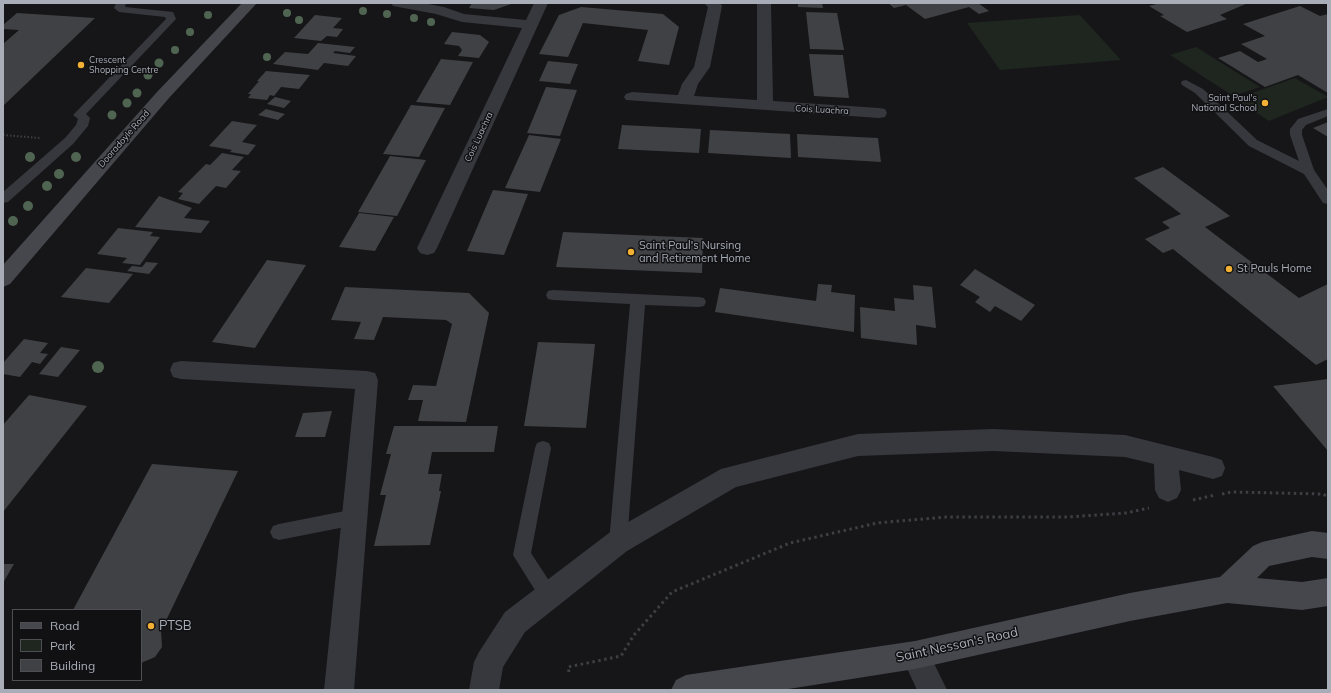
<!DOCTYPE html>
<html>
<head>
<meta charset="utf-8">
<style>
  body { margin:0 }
  #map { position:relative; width:1331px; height:693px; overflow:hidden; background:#161618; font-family:Mulish,sans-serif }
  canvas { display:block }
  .frame { position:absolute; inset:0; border:4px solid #a8adb8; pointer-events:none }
  .legend { position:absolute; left:12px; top:609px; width:130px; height:72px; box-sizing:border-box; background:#111113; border:1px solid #4d4f55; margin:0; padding:5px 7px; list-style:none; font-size:12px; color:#a8adb8 }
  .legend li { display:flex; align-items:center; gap:8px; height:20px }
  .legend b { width:20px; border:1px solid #4d4f55 }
</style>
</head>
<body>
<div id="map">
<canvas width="1331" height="693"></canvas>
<div class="frame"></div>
<ul class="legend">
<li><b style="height:5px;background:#45474d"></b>Road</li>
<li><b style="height:11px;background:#1e261f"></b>Park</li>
<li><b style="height:11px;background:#404145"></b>Building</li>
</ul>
</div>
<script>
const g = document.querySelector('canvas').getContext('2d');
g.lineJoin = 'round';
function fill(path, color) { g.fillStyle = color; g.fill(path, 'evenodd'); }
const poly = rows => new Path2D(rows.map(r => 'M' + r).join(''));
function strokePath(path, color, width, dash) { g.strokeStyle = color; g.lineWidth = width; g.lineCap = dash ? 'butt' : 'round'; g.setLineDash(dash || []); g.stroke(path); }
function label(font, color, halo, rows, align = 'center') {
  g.font = font + ' Mulish,sans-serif'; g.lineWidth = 3; g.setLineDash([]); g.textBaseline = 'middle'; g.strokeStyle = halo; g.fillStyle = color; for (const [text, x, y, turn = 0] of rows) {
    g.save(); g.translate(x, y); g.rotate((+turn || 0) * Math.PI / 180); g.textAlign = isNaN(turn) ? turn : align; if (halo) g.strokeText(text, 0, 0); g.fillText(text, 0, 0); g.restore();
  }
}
fill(poly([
  [1080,15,1121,60,1000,70,967,23],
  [1196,47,1260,87,1233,96,1170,55],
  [1295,78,1328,97,1269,121,1235,99]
]), '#1e261f');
fill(poly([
  [472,3,514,3,494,10,469,8],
  [798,3,822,3,823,8,798,7],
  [888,3,978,3,989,11,979,14,969,7,925,19,906,5,894,8],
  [1160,3,1248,3,1220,15,1227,19,1187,32,1160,16,1164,15,1149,6],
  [1300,6,1320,16,1328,14,1328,93,1298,75,1265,87,1218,58,1240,51,1258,62,1267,59,1241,44,1265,36,1243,24],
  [581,7,663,14,679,27,669,65,638,61,648,30,583,23,568,57,539,54,559,15],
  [806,12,837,13,844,50,810,49],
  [17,13,95,18,3,106,3,44,19,30,3,29,3,25],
  [315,15,342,18,333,28,343,29,337,37,327,36,321,41,294,38],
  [452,32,480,35,489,42,479,58,458,56,462,50,459,46,444,44],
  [318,43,355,47,350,53,335,51,333,53,356,56,348,66,324,63,318,70,273,64,285,52,308,54],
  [809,54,843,55,849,98,814,96],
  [441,59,473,62,450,105,416,102],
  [548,61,578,64,570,84,539,81],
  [266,71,310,75,299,89,281,87,274,96,270,95,267,100,248,98,251,94,248,94,259,81,257,81],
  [546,87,577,90,560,136,527,133],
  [275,97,291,101,284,108,267,104],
  [411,105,445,108,419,157,383,154],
  [266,109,285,114,278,120,258,115],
  [232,121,257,125,242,142,256,145,248,155,230,152,232,150,209,146],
  [1328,122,1328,137,1313,128],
  [622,125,701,129,699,153,618,149],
  [710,130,790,134,791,158,708,153],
  [797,134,878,138,881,162,798,157],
  [529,135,561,139,540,192,505,188],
  [222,153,244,157,232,170,241,171,226,188,216,186,199,204,178,199,183,193,178,192,206,164,210,165],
  [390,156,426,160,397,216,358,212],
  [1163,167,1230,216,1205,227,1299,298,1328,284,1328,359,1316,365,1173,249,1163,253,1145,239,1170,228,1162,222,1181,214,1134,178],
  [493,190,528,194,504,255,467,251],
  [159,196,192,208,184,218,210,221,201,233,135,227],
  [359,213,394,217,375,251,339,247],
  [118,228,153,232,150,236,160,237,140,265,122,263,127,258,97,254],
  [563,232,703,238,702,273,556,267],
  [267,260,306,265,255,348,212,342],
  [146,262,158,263,149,274,127,271,132,266,142,267],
  [86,268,133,274,109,303,61,297],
  [975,269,1035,305,1021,321,995,306,990,312,975,302,980,297,960,285],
  [818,284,832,285,831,292,855,295,854,332,715,312,720,288,816,301],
  [913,285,932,287,936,328,916,325,917,345,861,338,860,307,895,311,894,298,914,300],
  [345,287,469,293,489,313,466,422,418,421,423,400,408,400,413,385,436,386,452,324,446,320,383,317,374,340,354,339,361,322,331,320],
  [24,339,48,343,40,353,48,354,40,364,32,362,20,377,3,374,3,363],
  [538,342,595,344,586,428,524,426],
  [61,347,80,350,58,377,39,374],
  [1328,379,1328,451,1273,386],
  [29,395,87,406,3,512,3,425],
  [332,411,325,437,295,437,303,413],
  [394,426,498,426,494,452,432,452,428,474,442,474,439,491,441,491,430,545,374,546,386,495,380,495,391,454,386,454],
  [152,464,238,471,161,631,162,647,155,657,141,663,141,610,73,610],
  [3,564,14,564,3,583]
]), '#404145');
strokePath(poly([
  [3,135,40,138]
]), '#3d3f44', 2, [1.5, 2]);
strokePath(poly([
  [1222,494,1232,492,1323,494,1328,497],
  [1193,500,1215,495],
  [569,672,568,667,621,656,634,635,672,592,790,543,877,523,946,517,1068,517,1126,513,1149,508]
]), '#3d3f44', 3, [2.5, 3.5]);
fill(poly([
  [116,3,126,3,125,7,173,12,176,19,86,114,90,118,88,126,73,144,8,202,3,203,3,192,65,138,76,125,78,119,73,115,75,113,166,19,165,17,119,12,114,8,116,3],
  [1186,80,1203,89,1257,140,1299,161,1290,135,1290,129,1298,119,1328,109,1328,116,1306,125,1302,130,1302,135,1314,170,1328,190,1328,204,1323,203,1304,174,1249,146,1195,93,1182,85,1181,83,1182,81,1186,80],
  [553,290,699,297,704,298,706,302,704,306,699,307,645,305,627,542,624,548,618,551,612,548,609,542,630,304,553,300,548,299,546,295,548,291,553,290],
  [543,441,549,443,551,448,531,553,559,596,557,603,550,605,543,603,513,555,535,448,537,443,543,441],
  [355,509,361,511,364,517,361,523,355,525,279,540,273,538,270,532,273,526,279,524,355,509]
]), '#37383d');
fill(poly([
  [391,3,423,3,444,7,464,14,526,20,534,3,548,3,437,248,434,253,427,255,420,253,417,248,522,28,462,22,436,14,393,6,391,3],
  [704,3,720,3,722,6,710,67,698,84,694,96,757,100,757,3,771,3,773,101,879,108,885,109,887,113,885,117,879,118,626,100,624,97,626,94,632,92,678,95,682,84,694,67,708,7,704,3],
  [181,361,367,371,375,373,378,380,354,690,324,690,355,389,181,379,173,377,170,370,173,363,181,361],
  [993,429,1125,435,1213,457,1222,460,1225,468,1222,476,1213,479,1179,470,1181,490,1177,498,1168,502,1159,498,1155,490,1154,464,1125,457,993,451,858,456,736,487,627,551,525,632,503,667,499,690,469,690,474,662,479,652,505,612,609,533,721,469,858,434,993,429],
  [915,641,925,645,947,690,917,690,901,655,905,645,915,641]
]), '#37383d');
fill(poly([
  [242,3,257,3,169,98,10,284,3,287,3,265,157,92,242,3],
  [1312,531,1328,533,1328,559,1312,557,1269,566,1257,578,1302,582,1328,578,1328,606,1302,610,1227,603,1130,621,915,669,782,690,671,690,676,680,686,675,915,641,1130,593,1220,577,1253,546,1262,542,1312,531]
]), '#45474d');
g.fillStyle = '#506452';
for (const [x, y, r] of [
  [363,11,4],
  [287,13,4],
  [387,14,4],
  [208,15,4],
  [414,18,4],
  [299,20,4],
  [431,22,4],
  [190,32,4],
  [175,50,4],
  [267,57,4],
  [159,63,4.5],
  [148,75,4.5],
  [137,93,4.5],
  [127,103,4.5],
  [112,115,4.5],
  [30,157,5],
  [76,157,5],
  [59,174,5],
  [47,186,5],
  [28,206,5],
  [13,221,5],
  [98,367,6]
]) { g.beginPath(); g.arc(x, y, r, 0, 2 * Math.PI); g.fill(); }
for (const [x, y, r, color] of [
  [81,65,4,"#f2b134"],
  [1265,103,4,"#f2b134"],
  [631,252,4,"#f2b134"],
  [1229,269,4,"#f2b134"],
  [151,626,4,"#f2b134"]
]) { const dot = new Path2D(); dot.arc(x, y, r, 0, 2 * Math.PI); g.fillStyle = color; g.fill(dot); strokePath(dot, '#111113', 1.5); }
label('9px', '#a8adb8', '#111113', [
  ["Crescent",89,60],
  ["Shopping Centre",89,70],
  ["Saint Paul's",1257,98,"right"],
  ["National School",1257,108,"right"]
], 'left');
label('9px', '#a8adb8', '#111113', [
  ["Cois Luachra",822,110,3],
  ["Cois Luachra",479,137,-65],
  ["Dooradoyle Road",124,139,-49]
]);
label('11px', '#a8adb8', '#111113', [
  ["Saint Paul's Nursing",639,246],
  ["and Retirement Home",639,259],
  ["St Pauls Home",1237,269]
], 'left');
label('13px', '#a8adb8', '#111113', [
  ["PTSB",159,626]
], 'left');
label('13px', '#a8adb8', '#111113', [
  ["Saint Nessan's Road",957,645,-12]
]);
</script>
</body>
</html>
